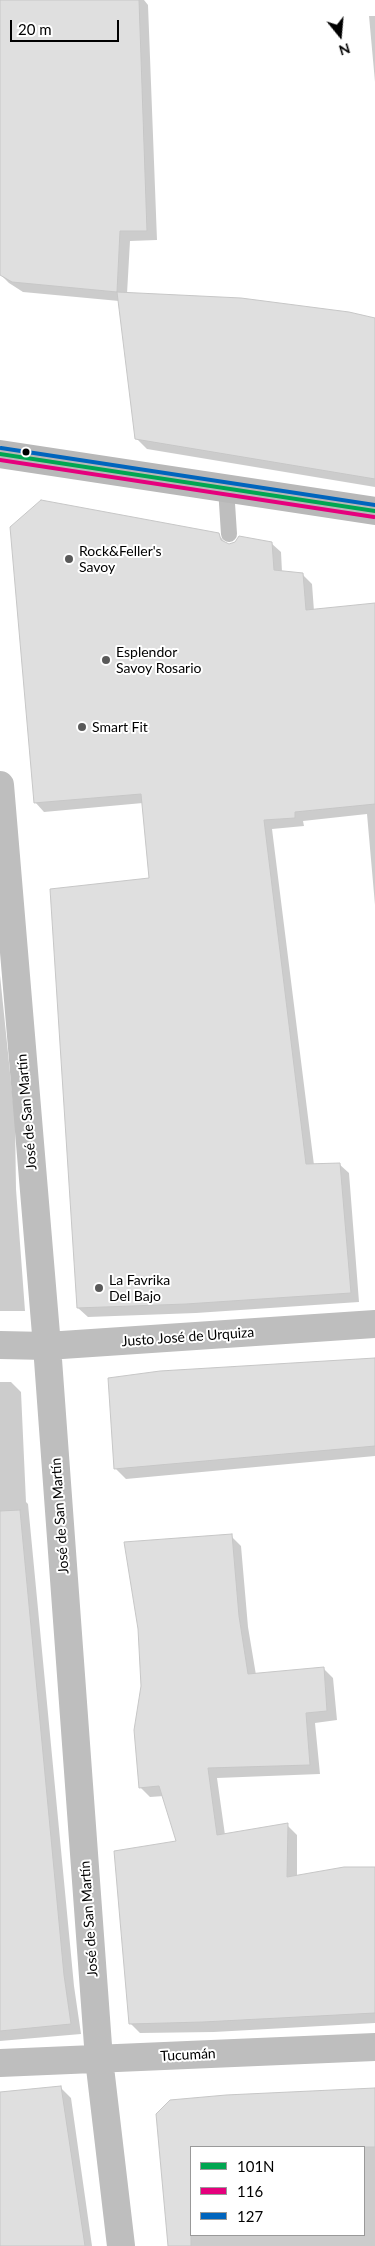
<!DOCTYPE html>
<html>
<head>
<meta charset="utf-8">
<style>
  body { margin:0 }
  #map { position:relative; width:375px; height:2246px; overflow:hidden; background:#fff; font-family:Lato,sans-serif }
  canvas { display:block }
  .legend { position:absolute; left:190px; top:2146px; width:175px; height:90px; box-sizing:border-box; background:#fff; border:1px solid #999; margin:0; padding:6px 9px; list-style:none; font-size:15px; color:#000 }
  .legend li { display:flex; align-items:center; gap:10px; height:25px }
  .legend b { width:25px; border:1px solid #999 }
  .north { position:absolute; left:315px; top:10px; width:50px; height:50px; -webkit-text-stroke:4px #fff; paint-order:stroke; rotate:163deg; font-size:14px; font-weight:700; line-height:20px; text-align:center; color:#000 }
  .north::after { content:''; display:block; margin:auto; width:18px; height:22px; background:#000; clip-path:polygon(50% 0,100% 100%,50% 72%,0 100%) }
  .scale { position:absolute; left:10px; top:20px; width:109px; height:22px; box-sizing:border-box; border:2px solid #000; border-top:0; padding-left:6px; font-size:15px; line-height:18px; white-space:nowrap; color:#000; -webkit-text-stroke:4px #fff; paint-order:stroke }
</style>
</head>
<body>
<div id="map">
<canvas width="375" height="2246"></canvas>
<ul class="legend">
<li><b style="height:6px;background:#00a651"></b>101N</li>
<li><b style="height:6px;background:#e5007d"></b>116</li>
<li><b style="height:6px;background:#0065bd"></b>127</li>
</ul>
<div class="north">N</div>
<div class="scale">20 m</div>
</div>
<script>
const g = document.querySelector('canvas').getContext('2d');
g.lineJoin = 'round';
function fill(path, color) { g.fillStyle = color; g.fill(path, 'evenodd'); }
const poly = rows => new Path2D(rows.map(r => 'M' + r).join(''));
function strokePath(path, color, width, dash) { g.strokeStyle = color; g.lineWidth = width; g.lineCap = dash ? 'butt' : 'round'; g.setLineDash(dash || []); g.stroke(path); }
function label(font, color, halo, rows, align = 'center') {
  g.font = font + ' Lato,sans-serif'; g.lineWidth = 4; g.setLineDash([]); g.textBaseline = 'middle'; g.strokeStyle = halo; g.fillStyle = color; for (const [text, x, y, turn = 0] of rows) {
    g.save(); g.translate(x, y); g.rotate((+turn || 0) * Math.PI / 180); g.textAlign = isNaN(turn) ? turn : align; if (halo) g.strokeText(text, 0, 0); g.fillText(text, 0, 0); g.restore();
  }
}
fill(poly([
  [0,0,144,0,148,5,157,240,130,241,127,294,375,319,375,487,147,449,136,438,119,301,23,292,9,283,0,274],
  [369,16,375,16,375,82],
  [218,534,228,546,271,543,281,552,282,572,302,574,312,584,314,611,375,605,375,905,367,814,303,821,304,826,272,829,314,1165,339,1164,349,1173,359,1302,196,1313,88,1317,78,1308,150,880,143,803,44,812,35,802],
  [0,975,15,1121,16,1189,25,1311,0,1311],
  [375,1359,375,1456,126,1479,116,1469],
  [0,1382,11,1382,21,1392,26,1502,28,1504,74,1986,81,2034,0,2041],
  [231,1536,241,1546,248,1627,256,1675,323,1668,333,1678,337,1720,315,1723,320,1774,217,1778,225,1835,287,1825,297,1835,297,1877,375,1868,375,2023,214,2032,140,2033,130,2023,178,1842,164,1796,150,1797,140,1787],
  [61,2088,71,2098,92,2246,0,2246,0,2093],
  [375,2090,375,2246,161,2246,170,2246,157,2115],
  [191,2147,364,2147,364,2235,191,2235]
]), '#0003');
const building = poly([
  [0,0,139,0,147,231,120,231,117,292,12,282,0,275,0,0],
  [117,292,241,298,349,312,375,318,375,479,135,439,117,292],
  [41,500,219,533,221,540,229,544,235,542,239,536,272,542,274,570,303,573,306,610,375,603,375,804,295,812,295,818,264,820,306,1164,340,1163,351,1293,186,1304,77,1308,50,889,149,878,141,794,34,803,10,527,41,500],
  [375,1358,375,1446,114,1469,108,1378,160,1371,375,1358],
  [20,1510,64,1975,71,2024,0,2031,0,1511,20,1510],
  [232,1534,239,1616,248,1674,324,1667,327,1711,306,1713,310,1765,208,1768,217,1835,288,1823,287,1877,344,1867,375,1867,375,2013,203,2022,129,2024,114,1851,176,1841,159,1786,139,1788,134,1730,141,1686,138,1629,124,1542,232,1534],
  [61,2086,85,2246,0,2246,0,2092,61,2086],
  [375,2088,375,2147,191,2147,191,2246,168,2246,156,2114,170,2100,226,2095,375,2088]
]);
fill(building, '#dfdfdf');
strokePath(building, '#c7c7c7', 1);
strokePath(poly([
  [226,488,229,534]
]), '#bebebe', 16);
strokePath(poly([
  [0,785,47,1346,99,2059,121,2246],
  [0,1345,47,1346,375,1324],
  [0,2063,375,2047]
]), '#bebebe', 28);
strokePath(poly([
  [0,454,375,511]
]), '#b8b8b8', 28);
strokePath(poly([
  [0,454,375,511]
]), '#00a651', 4);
strokePath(poly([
  [0,460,374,517]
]), '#e5007d', 4);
strokePath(poly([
  [1,448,375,505]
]), '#0065bd', 4);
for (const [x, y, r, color] of [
  [26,452,4.5,"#000"],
  [69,559,5,"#595959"],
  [106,660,5,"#595959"],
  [82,727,5,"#595959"],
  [99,1288,5,"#595959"]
]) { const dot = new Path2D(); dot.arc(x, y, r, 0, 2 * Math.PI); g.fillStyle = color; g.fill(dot); strokePath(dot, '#fff', 2); }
label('14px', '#000', '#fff', [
  ["Rock&Feller's",79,551],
  ["Savoy",79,567],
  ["Esplendor",116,652],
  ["Savoy Rosario",116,668],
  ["Smart Fit",92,727],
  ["La Favrika",109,1280],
  ["Del Bajo",109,1296]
], 'left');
label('14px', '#000', '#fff', [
  ["José de San Martín",27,1112,-95],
  ["Justo José de Urquiza",188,1337,-4],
  ["José de San Martín",60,1516,-94],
  ["José de San Martín",89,1919,-94],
  ["Tucumán",188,2055,-3]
]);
</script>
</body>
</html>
